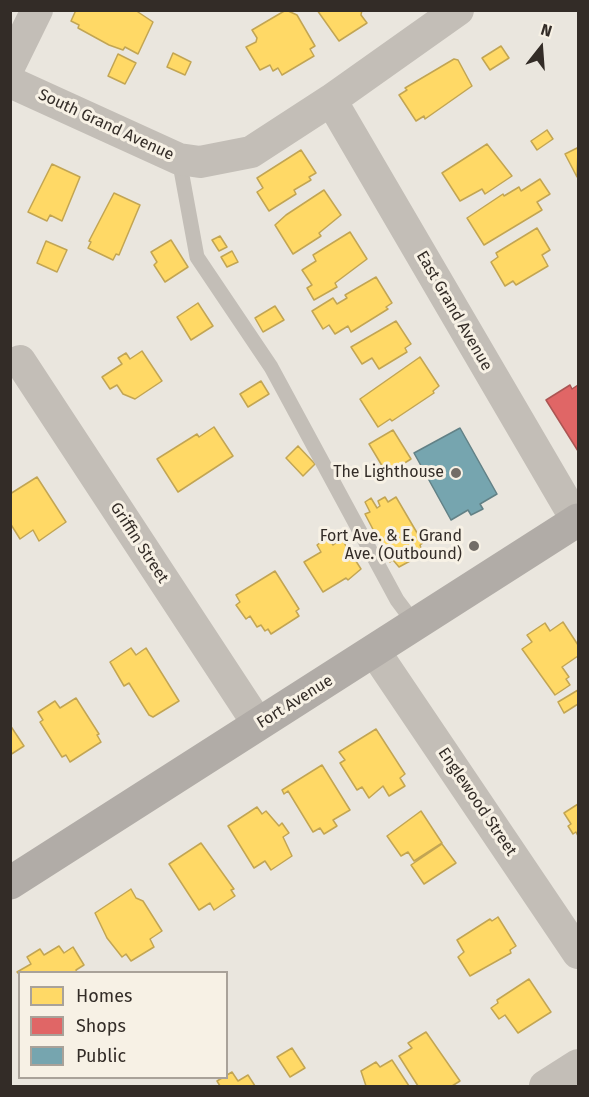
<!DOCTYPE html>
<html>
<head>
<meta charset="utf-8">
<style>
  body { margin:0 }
  #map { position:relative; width:589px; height:1097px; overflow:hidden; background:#eae6de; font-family:"Fira Sans",sans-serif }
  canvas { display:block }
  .frame { position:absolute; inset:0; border:12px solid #332c27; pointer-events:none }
  .legend { position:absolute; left:18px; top:971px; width:210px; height:108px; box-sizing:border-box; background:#f7f1e5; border:2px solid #a9a299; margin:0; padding:8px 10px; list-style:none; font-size:18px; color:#332c27 }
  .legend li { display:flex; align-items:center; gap:12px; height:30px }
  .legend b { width:30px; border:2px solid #a9a299 }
  .north { position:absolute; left:511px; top:18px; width:60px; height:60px; -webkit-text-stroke:4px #f7f1e5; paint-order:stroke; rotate:17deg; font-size:16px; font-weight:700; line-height:24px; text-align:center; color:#332c27 }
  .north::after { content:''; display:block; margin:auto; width:21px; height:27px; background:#332c27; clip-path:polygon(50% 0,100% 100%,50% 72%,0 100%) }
</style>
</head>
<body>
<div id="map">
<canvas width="589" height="1097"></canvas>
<div class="frame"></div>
<ul class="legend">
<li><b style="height:16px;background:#ffd966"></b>Homes</li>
<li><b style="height:16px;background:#e06666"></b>Shops</li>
<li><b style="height:16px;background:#76a5af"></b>Public</li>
</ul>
<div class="north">N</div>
</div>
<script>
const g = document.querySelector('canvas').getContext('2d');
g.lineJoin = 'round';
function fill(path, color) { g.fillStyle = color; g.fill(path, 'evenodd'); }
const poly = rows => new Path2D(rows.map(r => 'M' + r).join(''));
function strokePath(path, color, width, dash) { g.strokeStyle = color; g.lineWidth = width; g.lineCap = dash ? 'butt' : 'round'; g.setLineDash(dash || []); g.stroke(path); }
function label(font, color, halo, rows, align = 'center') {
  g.font = font + ' "Fira Sans",sans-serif'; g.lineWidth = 6; g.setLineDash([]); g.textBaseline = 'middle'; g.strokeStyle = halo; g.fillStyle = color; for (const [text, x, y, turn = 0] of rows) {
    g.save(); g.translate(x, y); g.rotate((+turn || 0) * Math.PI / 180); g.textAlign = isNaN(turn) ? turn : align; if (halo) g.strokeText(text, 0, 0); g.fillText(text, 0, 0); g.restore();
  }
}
const homes = poly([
  [76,10,135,10,153,22,138,54,125,47,123,50,109,45,78,28,79,25,71,21,76,10],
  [286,10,297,15,315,46,310,49,314,56,282,75,278,68,273,71,270,65,260,70,246,47,256,42,257,38,252,30,286,10],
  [317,10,362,10,361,15,367,23,339,41,317,10],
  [501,46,509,58,490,70,482,58,501,46],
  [173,53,191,62,185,75,167,67,173,53],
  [118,54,136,63,125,84,108,76,118,54],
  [454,59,458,60,472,86,425,119,424,116,416,121,399,95,407,90,405,88,454,59],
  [547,130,553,139,537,150,531,141,547,130],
  [487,144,512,176,485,194,482,189,460,201,442,173,487,144],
  [577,148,578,150,577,177,565,154,577,148],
  [301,150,316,173,309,177,311,180,294,190,296,194,269,211,257,192,263,188,257,178,301,150],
  [52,164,80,177,62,221,50,215,47,221,28,212,52,164],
  [540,179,550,194,537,202,542,210,484,245,467,218,503,194,504,196,519,187,521,191,540,179],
  [324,190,341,215,319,233,321,236,293,254,275,225,286,215,324,190],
  [114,193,140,205,119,255,116,254,113,260,88,248,91,242,89,241,114,193],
  [537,228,550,250,542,255,548,266,516,285,513,281,505,286,491,262,498,257,496,253,537,228],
  [350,232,367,259,335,283,337,287,314,300,307,288,312,285,302,270,316,261,313,255,350,232],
  [220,236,227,247,219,251,212,240,220,236],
  [171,240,188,267,165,282,154,265,157,262,151,252,171,240],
  [46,241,67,250,57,272,37,263,46,241],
  [232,251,238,262,227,267,221,257,232,251],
  [376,277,392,303,386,307,388,309,351,332,348,326,335,334,329,325,323,329,312,311,333,298,337,304,347,298,345,295,376,277],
  [198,303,213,326,191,340,177,317,198,303],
  [275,306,284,320,263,332,255,318,275,306],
  [396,321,411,344,405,348,407,352,379,369,372,358,362,364,351,347,396,321],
  [142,351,162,381,135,399,123,394,117,385,110,389,102,377,122,364,118,358,126,353,130,359,142,351],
  [420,357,439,386,433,391,434,393,392,421,390,419,378,427,360,399,420,357],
  [261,381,269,394,248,407,240,394,261,381],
  [214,427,233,456,178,492,157,459,197,434,199,437,214,427],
  [393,430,411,459,387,474,369,444,393,430],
  [298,446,315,464,303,476,286,458,298,446],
  [37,477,66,522,39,541,33,530,20,539,10,523,10,494,37,477],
  [385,497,388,502,396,497,423,543,420,545,423,554,399,567,393,560,390,562,365,514,370,512,365,502,371,498,377,508,380,506,378,501,385,497],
  [328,537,333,545,342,539,347,548,351,546,358,556,354,558,361,569,348,580,346,578,323,592,304,562,321,552,317,545,328,537],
  [275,571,299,609,296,611,299,616,271,634,268,629,265,631,261,625,257,627,250,616,246,619,236,605,240,602,236,595,275,571],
  [563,622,578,645,578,656,562,667,569,677,566,679,570,685,555,695,522,649,532,642,527,635,545,623,550,631,563,622],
  [131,648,136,655,146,648,179,701,153,717,149,715,129,683,124,686,110,662,131,648],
  [578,690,578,704,564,713,558,702,578,690],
  [76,698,99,734,97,735,101,742,70,762,66,755,62,757,40,722,43,720,38,712,55,701,60,708,76,698],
  [10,725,24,746,10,755,10,725],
  [376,729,405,774,400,778,405,786,389,796,383,786,369,798,362,787,357,790,340,763,345,760,339,752,376,729],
  [322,765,350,810,333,820,337,826,324,834,320,828,313,832,288,791,284,794,282,790,322,765],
  [578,804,578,836,576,832,573,834,568,826,571,824,564,813,578,804],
  [257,807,262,814,266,811,279,826,282,823,289,833,283,837,292,856,271,870,265,861,254,868,228,826,257,807],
  [421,811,442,843,414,861,408,852,401,856,387,836,421,811],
  [201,843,234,889,231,890,235,896,214,910,210,903,199,910,169,864,201,843],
  [442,844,456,863,424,884,411,865,442,844],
  [131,889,136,898,143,901,162,931,150,939,154,947,131,961,126,954,122,957,107,938,95,913,131,889],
  [498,917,516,946,510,950,511,953,470,976,458,957,464,952,457,940,490,919,492,921,498,917],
  [59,946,64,953,73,947,84,965,76,970,77,972,20,972,20,975,17,972,31,964,27,957,40,949,44,955,59,946],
  [529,979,551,1012,518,1033,505,1015,499,1019,491,1008,498,1003,497,1000,529,979],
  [426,1032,460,1081,452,1086,418,1086,399,1056,412,1048,408,1043,426,1032],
  [292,1048,305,1068,290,1077,277,1057,292,1048],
  [392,1060,409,1086,366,1086,361,1071,376,1062,380,1067,392,1060],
  [232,1072,238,1081,248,1075,255,1086,220,1086,217,1081,232,1072]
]);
fill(homes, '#ffd966');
strokePath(homes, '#c2a553', 1.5);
const shops = poly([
  [570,385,572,389,578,385,578,451,546,400,570,385]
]);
fill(shops, '#e06666');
strokePath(shops, '#ac5553', 1.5);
const public = poly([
  [460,428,497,494,480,504,483,509,471,515,468,510,451,520,414,453,460,428]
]);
fill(public, '#76a5af');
strokePath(public, '#628186', 1.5);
strokePath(poly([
  [179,159,197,257,271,367,397,600,415,624]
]), '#c3beb7', 15);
strokePath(poly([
  [10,65,37,10],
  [10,82,179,159,200,162,251,152,331,100,458,10],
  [331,100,577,521],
  [20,361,258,724],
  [375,652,578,953],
  [545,1086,578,1065]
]), '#c3beb7', 32);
strokePath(poly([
  [10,883,578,520]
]), '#b1aca7', 33);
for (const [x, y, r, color] of [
  [456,473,6,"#736d67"],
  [474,546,6,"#736d67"]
]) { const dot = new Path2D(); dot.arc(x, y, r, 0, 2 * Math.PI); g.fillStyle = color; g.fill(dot); strokePath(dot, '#f7f1e5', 2); }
label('16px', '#332c27', '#f7f1e5', [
  ["South Grand Avenue",106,125,25],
  ["East Grand Avenue",454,311,60],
  ["Griffin Street",139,543,57],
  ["Fort Avenue",295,702,-32],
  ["Englewood Street",477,802,56]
]);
label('16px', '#332c27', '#f7f1e5', [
  ["The Lighthouse",444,473],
  ["Fort Ave. & E. Grand",462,537],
  ["Ave. (Outbound)",462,555]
], 'right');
</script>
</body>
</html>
